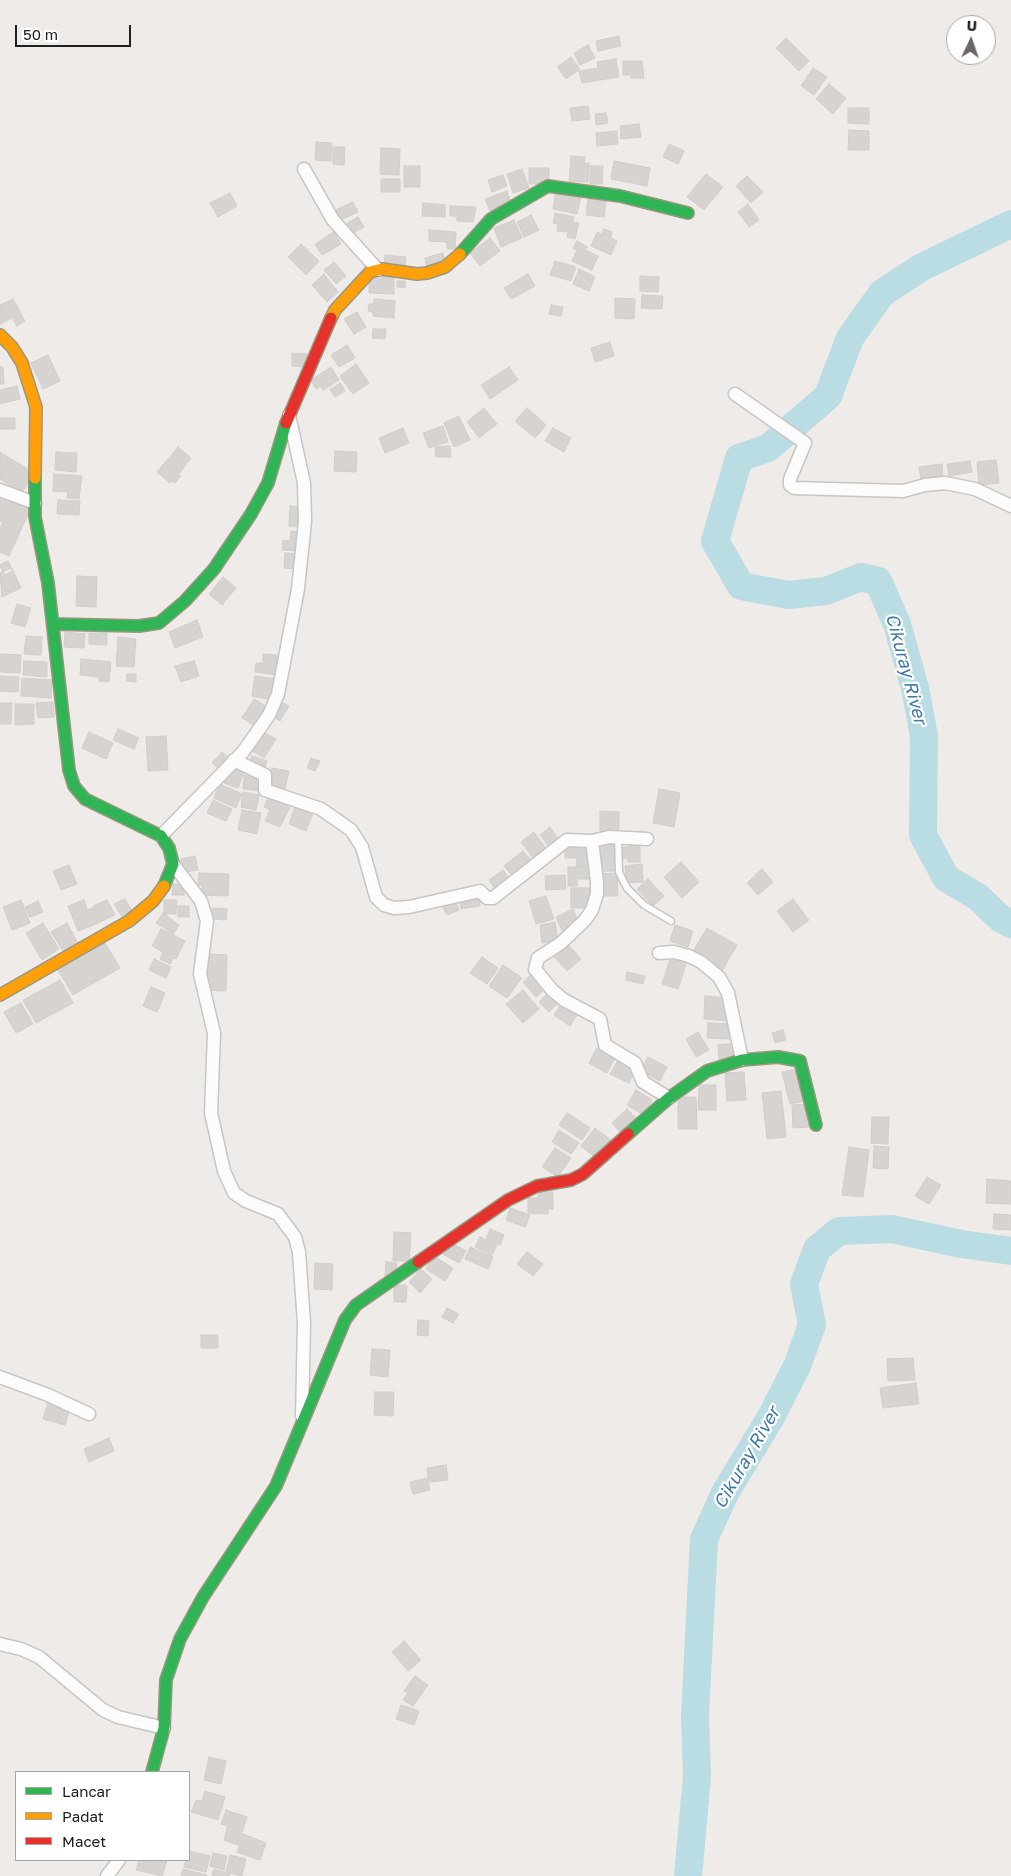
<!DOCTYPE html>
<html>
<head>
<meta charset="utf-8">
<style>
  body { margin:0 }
  #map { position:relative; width:1011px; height:1876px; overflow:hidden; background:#eeebe8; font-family:"Golos Text",sans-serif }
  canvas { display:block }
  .legend { position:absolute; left:15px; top:1771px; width:175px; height:90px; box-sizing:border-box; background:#fff; border:1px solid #a6a6a6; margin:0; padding:6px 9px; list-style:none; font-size:15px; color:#202020 }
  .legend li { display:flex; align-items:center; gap:10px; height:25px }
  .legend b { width:25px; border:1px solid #a6a6a6 }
  .north { position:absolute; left:946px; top:15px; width:50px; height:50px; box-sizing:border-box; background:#fff; border:1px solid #a6a6a6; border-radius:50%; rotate:3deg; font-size:14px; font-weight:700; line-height:20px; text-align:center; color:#202020 }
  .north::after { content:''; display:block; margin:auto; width:18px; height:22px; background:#686766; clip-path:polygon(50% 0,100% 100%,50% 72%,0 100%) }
  .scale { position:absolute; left:15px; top:25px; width:116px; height:22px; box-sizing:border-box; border:2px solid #202020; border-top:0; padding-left:6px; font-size:15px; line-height:18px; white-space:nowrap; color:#202020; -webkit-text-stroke:4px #fff; paint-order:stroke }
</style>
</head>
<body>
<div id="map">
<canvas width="1011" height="1876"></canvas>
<ul class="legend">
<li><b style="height:6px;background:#30b455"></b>Lancar</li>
<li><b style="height:6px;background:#ff9f0a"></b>Padat</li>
<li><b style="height:6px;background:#e5322d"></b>Macet</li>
</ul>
<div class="north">U</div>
<div class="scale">50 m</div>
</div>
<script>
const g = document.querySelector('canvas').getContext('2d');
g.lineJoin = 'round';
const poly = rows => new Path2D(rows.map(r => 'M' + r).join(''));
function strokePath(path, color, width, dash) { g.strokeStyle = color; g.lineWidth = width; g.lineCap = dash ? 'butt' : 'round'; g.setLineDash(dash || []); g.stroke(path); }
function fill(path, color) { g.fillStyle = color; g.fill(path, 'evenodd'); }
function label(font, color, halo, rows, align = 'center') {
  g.font = font + ' "Golos Text",sans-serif'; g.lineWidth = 4.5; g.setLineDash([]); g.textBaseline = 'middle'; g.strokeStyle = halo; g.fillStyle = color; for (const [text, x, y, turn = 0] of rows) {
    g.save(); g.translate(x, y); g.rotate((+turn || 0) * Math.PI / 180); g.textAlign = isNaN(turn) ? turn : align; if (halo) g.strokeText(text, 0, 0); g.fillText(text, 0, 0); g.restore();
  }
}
strokePath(poly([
  [1011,224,922,267,882,293,850,338,828,396,768,448,739,458,715,541,741,586,788,595,826,591,861,577,878,581,897,624,915,688,924,736,923,835,946,878,978,897,1001,919,1011,924],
  [688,1876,697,1777,695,1716,704,1539,725,1493,771,1417,797,1366,812,1325,804,1284,817,1249,839,1231,892,1229,961,1244,1011,1251]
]), '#badce3', 28);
const building = poly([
  [619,36,621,46,598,51,596,41,619,36],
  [786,38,809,61,799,71,776,48,786,38],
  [588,45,595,58,580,65,574,53,588,45],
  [571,57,580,69,566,79,557,67,571,57],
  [616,59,619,77,582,83,579,71,598,68,597,62,616,59],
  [623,61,642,61,644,78,631,78,631,75,623,75,623,61],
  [813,68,827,77,814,95,801,86,813,68],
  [829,84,846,98,833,114,816,99,829,84],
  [588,106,590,119,572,121,570,108,588,106],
  [848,108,869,108,869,124,848,123,848,108],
  [606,113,608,123,596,125,595,114,606,113],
  [639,124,641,137,621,139,620,126,639,124],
  [849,130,869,131,869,150,848,150,849,130],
  [617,131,618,144,597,146,596,133,617,131],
  [316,142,332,143,331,161,315,160,316,142],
  [669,144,684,151,678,164,663,157,669,144],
  [333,147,345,147,344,165,333,164,333,147],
  [381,148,400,149,399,175,380,174,381,148],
  [571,156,585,157,584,163,589,163,588,182,569,181,571,156],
  [614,161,650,168,647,186,611,179,614,161],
  [404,166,420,166,420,187,404,187,404,166],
  [590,166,603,166,602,184,590,184,590,166],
  [529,168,549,168,549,184,529,184,529,168],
  [522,169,529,188,513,193,507,174,522,169],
  [706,174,723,187,704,210,687,197,706,174],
  [503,175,507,186,492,192,488,180,503,175],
  [747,176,763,192,751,203,736,186,747,176],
  [381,179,400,179,400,192,381,192,381,179],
  [507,191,511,203,490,211,485,199,507,191],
  [556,191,581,196,577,214,553,209,556,191],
  [230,193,237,206,218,217,210,203,230,193],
  [588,198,606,201,604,217,586,215,588,198],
  [353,202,358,212,336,222,331,212,353,202],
  [423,203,445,205,445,217,422,216,423,203],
  [748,204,759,220,749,227,738,212,748,204],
  [450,206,476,207,473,222,457,221,457,216,450,216,450,206],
  [555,213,574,217,573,222,579,223,575,239,567,237,568,232,557,231,558,224,553,223,555,213],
  [531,215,539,230,524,237,517,222,531,215],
  [358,217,364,227,348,236,342,226,358,217],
  [514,220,522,238,501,247,494,228,514,220],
  [604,229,612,232,611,238,617,241,611,255,591,246,597,232,602,234,604,229],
  [429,230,456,232,455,249,447,249,447,242,429,241,429,230],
  [334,232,341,244,322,255,315,244,334,232],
  [490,238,500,251,480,266,470,253,490,238],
  [577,241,587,247,585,250,598,256,592,270,572,261,577,250,573,248,577,241],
  [301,244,319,261,306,275,288,257,301,244],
  [443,253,446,264,427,268,425,258,443,253],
  [385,255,406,257,405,268,384,266,385,255],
  [555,261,576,267,571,281,550,275,555,261],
  [334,262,346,276,336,284,324,270,334,262],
  [579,269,595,277,589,291,573,284,579,269],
  [324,274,338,292,327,302,312,285,324,274],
  [528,274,535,286,511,299,504,288,528,274],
  [382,275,394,276,394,294,369,293,369,279,382,279,382,275],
  [640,276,659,277,658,292,640,291,640,276],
  [397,281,405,281,405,288,397,287,397,281],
  [642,295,663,296,662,309,641,308,642,295],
  [615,298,635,299,634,319,615,318,615,298],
  [13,299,25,321,17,326,12,318,0,324,0,305,13,299],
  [374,299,395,301,394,318,373,316,373,312,368,311,369,304,374,304,374,299],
  [551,305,563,307,561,316,549,314,551,305],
  [357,312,366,327,354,334,344,319,357,312],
  [373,329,386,329,385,339,372,338,373,329],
  [610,342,614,356,595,362,591,348,610,342],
  [347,345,355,358,339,367,331,355,347,345],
  [292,353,307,354,306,367,292,366,292,353],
  [48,355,60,381,43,389,31,363,48,355],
  [356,364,369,383,353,394,340,376,356,364],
  [0,367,3,367,4,384,0,384,0,367],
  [331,367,339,380,323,390,321,386,316,389,311,380,331,367],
  [509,367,518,380,490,399,481,385,509,367],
  [340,383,345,391,335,397,330,390,340,383],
  [17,386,20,399,0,404,0,390,17,386],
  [484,408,497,424,479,438,467,422,484,408],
  [527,408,546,425,535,438,515,421,527,408],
  [459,416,470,440,454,447,444,423,459,416],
  [0,418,15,418,15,429,0,429,0,418],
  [443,426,448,442,429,448,423,433,443,426],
  [403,428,409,443,385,453,379,438,403,428],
  [553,428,571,438,564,452,545,441,553,428],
  [450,446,451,457,436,457,435,447,450,446],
  [178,447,191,458,178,475,181,476,175,483,172,481,170,483,157,472,178,447],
  [335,451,357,452,356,472,334,471,335,451],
  [0,452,34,473,22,493,0,479,0,452],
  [56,452,77,453,76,472,55,470,56,452],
  [996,460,999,483,979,485,977,462,996,460],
  [970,461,972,472,949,476,947,464,970,461],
  [942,464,943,478,921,480,919,467,942,464],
  [54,474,82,476,79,499,67,498,68,492,53,491,54,474],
  [0,494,31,508,9,556,0,552,0,529,3,522,0,521,0,494],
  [58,500,80,501,79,515,57,514,58,500],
  [290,506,302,507,301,527,289,526,290,506],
  [291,531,301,532,299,551,282,550,283,540,290,541,291,531],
  [285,553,300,554,299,569,284,568,285,553],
  [8,561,13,571,4,575,0,565,8,561],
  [12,568,21,588,2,597,0,573,12,568],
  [77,576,97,577,96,607,76,606,77,576],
  [223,577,236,588,222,605,209,594,223,577],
  [17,604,31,608,25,627,11,623,17,604],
  [197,620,203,637,175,648,169,632,197,620],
  [65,632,85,634,84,648,64,647,65,632],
  [89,633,107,633,107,645,89,644,89,633],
  [26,636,42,637,41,655,24,654,26,636],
  [118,637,136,639,134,667,116,666,118,637],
  [1,654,21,655,20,673,0,672,1,654],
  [263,654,277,655,276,675,255,672,256,663,263,663,263,654],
  [81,659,111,662,109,682,99,681,99,677,80,675,81,659],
  [24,661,47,662,47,677,23,675,24,661],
  [194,661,199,676,181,682,175,666,194,661],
  [127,674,136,674,136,682,126,681,127,674],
  [0,676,19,677,18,692,0,691,0,676],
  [255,676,276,679,273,700,252,696,255,676],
  [22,678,52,680,51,698,21,696,22,678],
  [254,699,269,708,257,727,242,718,254,699],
  [279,701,289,706,280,721,271,715,279,701],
  [53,702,54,717,38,718,36,703,53,702],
  [0,703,12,703,11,724,0,724,0,703],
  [15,704,34,704,34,724,15,725,15,704],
  [118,729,139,738,134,749,113,740,118,729],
  [262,731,276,739,264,758,251,750,262,731],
  [89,732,113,743,106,759,82,748,89,732],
  [166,736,168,770,148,771,146,737,166,736],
  [222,752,229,758,219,769,212,763,222,752],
  [252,756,267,761,264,771,248,766,252,756],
  [311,758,320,761,315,771,307,768,311,758],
  [230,766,244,771,238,788,224,783,230,766],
  [272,768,289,771,285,790,268,787,272,768],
  [244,775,263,776,262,791,243,789,244,775],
  [220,784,242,794,236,808,214,798,220,784],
  [659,789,680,793,674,827,653,823,659,789],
  [243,792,259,795,256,810,241,807,243,792],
  [269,796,291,805,280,827,265,821,270,810,264,807,269,796],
  [213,800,232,809,226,821,207,813,213,800],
  [295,806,313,813,306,831,289,824,295,806],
  [242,810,261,813,257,834,238,830,242,810],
  [600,811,619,812,619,835,600,834,600,811],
  [550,827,560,841,550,848,540,835,550,827],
  [534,832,547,850,534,859,521,842,534,832],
  [616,842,617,871,598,871,597,843,616,842],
  [628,843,640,843,640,862,628,862,628,859,622,858,623,847,628,847,628,843],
  [565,844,590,845,590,867,576,866,577,858,565,858,565,844],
  [523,851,533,862,514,878,504,866,523,851],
  [195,856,198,870,184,872,181,859,195,856],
  [681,862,699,882,682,898,664,877,681,862],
  [642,864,643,882,627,883,625,866,642,864],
  [69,865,77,884,61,890,53,871,69,865],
  [568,867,593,867,593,879,577,879,577,886,568,886,568,867],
  [762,869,773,882,758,895,747,883,762,869],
  [503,870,512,882,497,892,489,880,503,870],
  [199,873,229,874,228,896,202,895,202,885,198,885,199,873],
  [617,873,618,896,600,896,599,874,617,873],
  [565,875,566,889,546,890,545,876,565,875],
  [648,879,664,896,653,906,637,889,648,879],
  [173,884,185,885,184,895,172,895,173,884],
  [571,888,590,888,590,908,571,908,571,888],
  [479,893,480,906,461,909,460,895,479,893],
  [453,896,459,910,447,915,440,902,453,896],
  [546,896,554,919,536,924,529,901,546,896],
  [125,899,134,914,124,920,114,904,125,899],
  [793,899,809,920,793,932,777,911,793,899],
  [21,900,30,923,12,930,3,907,21,900],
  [84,900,87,910,93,908,99,923,78,931,68,906,84,900],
  [107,900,115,915,100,922,93,906,107,900],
  [164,900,177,900,176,914,164,914,164,900],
  [38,901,43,912,30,917,25,907,38,901],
  [178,906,189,906,189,917,178,917,178,906],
  [213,908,227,909,226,920,212,919,213,908],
  [573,909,579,924,562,931,556,917,573,909],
  [163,913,179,925,173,934,156,923,163,913],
  [555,922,558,941,542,943,540,925,555,922],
  [43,923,59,949,42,960,26,933,43,923],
  [67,923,78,943,63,951,51,932,67,923],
  [675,925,693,931,688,947,670,941,675,925],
  [707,928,737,945,722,971,692,953,707,928],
  [161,929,185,941,176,959,173,958,170,964,160,959,163,952,152,946,161,929],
  [565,941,581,959,567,971,551,953,565,941],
  [105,943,120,968,73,995,58,970,105,943],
  [208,954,227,955,226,991,206,990,208,954],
  [671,956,687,961,678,989,662,984,671,956],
  [482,957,498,968,487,984,470,973,482,957],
  [154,959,171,967,166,978,149,970,154,959],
  [503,965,522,978,507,998,489,986,503,965],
  [534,972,547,987,536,997,523,982,534,972],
  [627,972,645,976,643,984,626,980,627,972],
  [60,980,73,1003,36,1023,23,1000,60,980],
  [151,987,165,993,157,1012,143,1006,151,987],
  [523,990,539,1009,523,1023,506,1004,523,990],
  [548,993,558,1003,549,1012,539,1002,548,993],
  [705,996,729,998,727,1021,704,1019,705,996],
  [21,1003,33,1024,16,1033,4,1012,21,1003],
  [561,1004,577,1015,570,1026,554,1015,561,1004],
  [708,1023,733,1024,732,1039,707,1038,708,1023],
  [783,1030,786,1040,775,1043,772,1033,783,1030],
  [698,1032,709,1050,696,1057,686,1039,698,1032],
  [736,1043,737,1058,719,1059,718,1045,736,1043],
  [597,1048,615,1058,607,1073,589,1063,597,1048],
  [648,1057,667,1067,660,1081,641,1071,648,1057],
  [618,1060,636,1068,629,1083,610,1074,618,1060],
  [800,1068,808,1100,790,1104,782,1072,800,1068],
  [744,1072,746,1100,727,1101,725,1073,744,1072],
  [699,1085,716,1085,716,1110,698,1110,699,1085],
  [636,1090,652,1100,644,1115,627,1105,636,1090],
  [781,1091,786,1137,767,1139,762,1093,781,1091],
  [678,1097,696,1097,697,1129,678,1129,678,1097],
  [807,1104,809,1127,793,1128,792,1105,807,1104],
  [627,1109,637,1119,622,1134,612,1123,627,1109],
  [567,1113,590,1128,582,1140,559,1125,567,1113],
  [872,1117,889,1117,888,1144,871,1143,872,1117],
  [595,1128,612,1141,597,1159,581,1146,595,1128],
  [559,1130,579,1143,571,1154,552,1142,559,1130],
  [874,1146,889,1147,888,1169,873,1168,874,1146],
  [849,1147,869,1150,863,1197,842,1195,849,1147],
  [555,1148,571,1158,558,1177,542,1167,555,1148],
  [927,1177,941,1185,929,1204,915,1196,927,1177],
  [987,1179,1011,1181,1011,1204,986,1203,987,1179],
  [538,1192,553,1192,553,1209,548,1209,548,1214,528,1213,528,1198,538,1198,538,1192],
  [510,1208,530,1215,525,1227,506,1220,510,1208],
  [994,1214,1011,1215,1011,1230,993,1229,994,1214],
  [490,1229,504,1235,500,1245,486,1239,490,1229],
  [394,1232,411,1233,409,1261,393,1261,394,1232],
  [480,1237,497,1245,492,1255,475,1247,480,1237],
  [450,1242,466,1251,459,1263,443,1254,450,1242],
  [470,1247,493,1257,488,1269,465,1259,470,1247],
  [527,1252,543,1264,533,1276,517,1264,527,1252],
  [434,1256,453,1268,445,1281,426,1269,434,1256],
  [386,1262,397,1263,396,1277,385,1276,386,1262],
  [315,1263,333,1264,332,1290,314,1289,315,1263],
  [421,1269,432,1279,420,1293,409,1282,421,1269],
  [394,1285,407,1285,406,1302,394,1302,394,1285],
  [447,1308,459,1314,453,1323,442,1317,447,1308],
  [418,1320,429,1321,428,1336,417,1335,418,1320],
  [201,1335,218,1335,218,1348,201,1348,201,1335],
  [372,1349,390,1350,388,1377,370,1375,372,1349],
  [913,1358,915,1380,888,1381,887,1359,913,1358],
  [916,1383,919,1404,883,1408,880,1388,916,1383],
  [375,1392,394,1392,393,1416,374,1415,375,1392],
  [48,1402,70,1409,65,1425,43,1419,48,1402],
  [109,1438,114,1451,89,1462,84,1449,109,1438],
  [446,1465,448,1480,429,1482,427,1468,446,1465],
  [427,1478,430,1490,413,1494,410,1482,427,1478],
  [404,1641,421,1660,408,1671,392,1652,404,1641],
  [415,1676,428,1685,413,1706,403,1700,408,1693,404,1691,415,1676],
  [401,1705,419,1711,414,1725,396,1719,401,1705],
  [209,1757,226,1761,221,1784,204,1780,209,1757],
  [205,1791,225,1797,218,1820,191,1812,196,1800,202,1801,205,1791],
  [226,1810,247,1817,238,1845,224,1840,228,1826,221,1824,226,1810],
  [243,1834,266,1843,260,1860,237,1852,243,1834],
  [189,1851,210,1856,206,1872,184,1867,186,1860,189,1860,189,1851],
  [213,1853,227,1856,224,1870,210,1866,213,1853],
  [230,1855,246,1859,242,1876,226,1872,230,1855],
  [139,1860,167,1861,162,1876,136,1870,139,1860],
  [183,1869,207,1875,206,1876,181,1876,183,1869],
  [214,1869,230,1874,229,1876,212,1876,214,1869]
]);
fill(building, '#d6d3d1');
strokePath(building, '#d2cdc9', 1);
const lane = poly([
  [618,837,619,872,627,888,644,905,671,921]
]);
const street = poly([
  [304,169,333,220,378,270],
  [735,394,805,443,790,479,790,485,794,488,903,491,925,485,945,483,975,489,1011,506],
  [0,490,35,503],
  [234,760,265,775,265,790,321,809,351,830,362,847,376,897,384,905,394,908,409,907,480,891,487,898,493,898,567,840,592,841,609,837,647,839],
  [161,836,243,752,269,715,278,694,298,589,305,521,304,483,289,415],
  [592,841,597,882,597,894,592,910,585,920,561,943,538,958,535,969,552,990,564,1000,600,1019,605,1045,635,1063,643,1082,669,1098],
  [173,864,201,901,207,921,200,974,214,1033,211,1113,224,1171,234,1193,246,1201,278,1214,295,1237,299,1252,304,1323,302,1416],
  [659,953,674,952,689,956,701,962,719,977,728,993,742,1060],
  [0,1377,48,1395,89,1414],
  [0,1644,21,1649,39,1657,103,1710,118,1717,164,1728],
  [107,1876,119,1860]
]);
const fast = poly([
  [460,254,491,219,548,186,620,196,688,213],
  [35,478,35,517,48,583,69,770,74,786,85,799,161,836,169,848,173,864,164,886],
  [53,624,139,626,159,623,185,601,214,569,251,514,268,483,286,423],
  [628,1134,669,1098,707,1071,742,1060,778,1057,800,1061,816,1125],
  [152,1772,164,1728,166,1680,180,1639,203,1597,276,1486,345,1320,356,1305,418,1262]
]);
const slow = poly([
  [331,318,335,310,370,272,382,269,417,274,427,273,445,267,460,254],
  [0,335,12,347,22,363,36,407,35,478],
  [0,995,129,921,153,901,164,886]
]);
const jam = poly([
  [286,423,331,318],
  [418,1262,508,1200,537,1186,571,1180,583,1174,628,1134]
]);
strokePath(lane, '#c7c6c4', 9);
strokePath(street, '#c7c6c4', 15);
strokePath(fast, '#98987f', 14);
strokePath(slow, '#98987f', 14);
strokePath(jam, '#98987f', 14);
strokePath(lane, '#fcfcfc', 6);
strokePath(street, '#fcfcfc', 12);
strokePath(fast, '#30b455', 11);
strokePath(slow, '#ff9f0a', 11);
strokePath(jam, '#e5322d', 11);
label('italic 18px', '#4078a6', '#fff', [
  ["Cikuray River",906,669,75],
  ["Cikuray River",747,1458,-60]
]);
</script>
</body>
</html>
